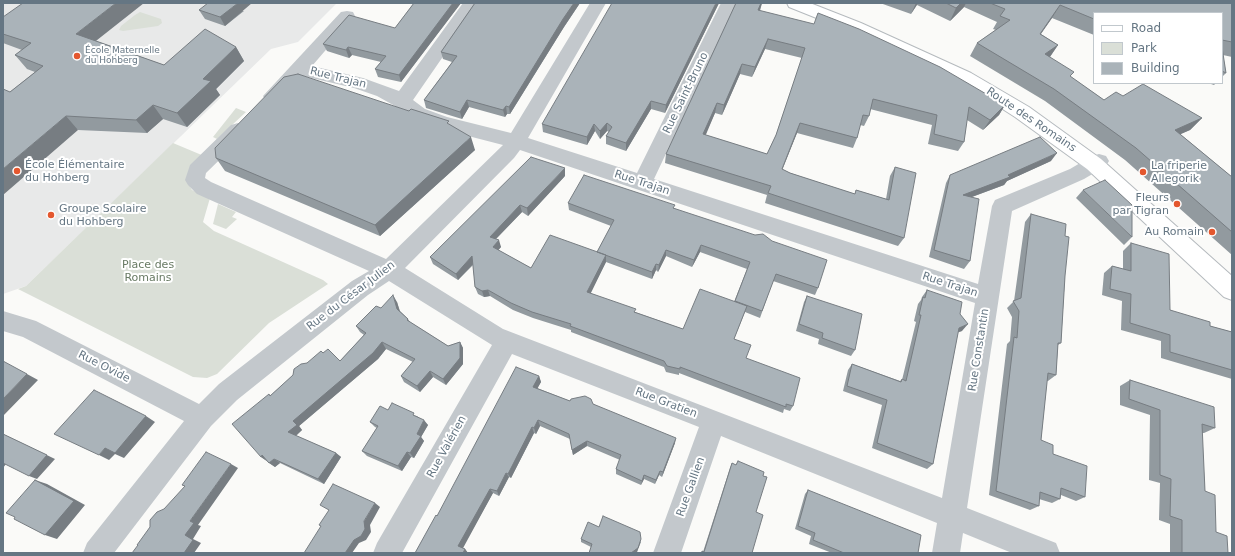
<!DOCTYPE html>
<html>
<head>
<meta charset="utf-8">
<style>
  body { margin:0 }
  #map { position:relative; width:1235px; height:556px; overflow:hidden; background:#fafaf8; font-family:"DejaVu Sans",sans-serif }
  canvas { display:block }
  .frame { position:absolute; inset:0; border:4px solid #657683; pointer-events:none }
  .legend { position:absolute; left:1093px; top:12px; width:130px; height:72px; box-sizing:border-box; background:#fff; border:1px solid #c1c8cd; margin:0; padding:5px 7px; list-style:none; font-size:12px; color:#657683 }
  .legend li { display:flex; align-items:center; gap:8px; height:20px }
  .legend b { width:20px; border:1px solid #c1c8cd }
</style>
</head>
<body>
<div id="map">
<canvas width="1235" height="556"></canvas>
<div class="frame"></div>
<ul class="legend">
<li><b style="height:5px;background:#fff"></b>Road</li>
<li><b style="height:11px;background:#dadfd7"></b>Park</li>
<li><b style="height:11px;background:#aab3b9"></b>Building</li>
</ul>
</div>
<script>
const g = document.querySelector('canvas').getContext('2d');
g.lineJoin = 'round';
function fill(path, color) { g.fillStyle = color; g.fill(path, 'evenodd'); }
const poly = rows => new Path2D(rows.map(r => 'M' + r).join(''));
function strokePath(path, color, width, dash) { g.strokeStyle = color; g.lineWidth = width; g.lineCap = dash ? 'butt' : 'round'; g.setLineDash(dash || []); g.stroke(path); }
function label(font, color, halo, rows, align = 'center') {
  g.font = font + ' "DejaVu Sans",sans-serif'; g.lineWidth = 4; g.setLineDash([]); g.textBaseline = 'middle'; g.strokeStyle = halo; g.fillStyle = color; for (const [text, x, y, turn = 0] of rows) {
    g.save(); g.translate(x, y); g.rotate((+turn || 0) * Math.PI / 180); g.textAlign = isNaN(turn) ? turn : align; if (halo) g.strokeText(text, 0, 0); g.fillText(text, 0, 0); g.restore();
  }
}
fill(poly([
  [3,3,337,3,298,42,271,49,26,286,3,294]
]), '#e8e9e9');
fill(poly([
  [140,12,161,19,162,23,158,26,123,31,119,30,121,26,135,15],
  [236,108,246,112,217,139,213,137],
  [173,143,204,156,188,183,192,190,210,198,203,222,214,231,323,280,328,284,269,323,217,374,207,378,193,377,18,289,26,286],
  [218,204,236,212,232,217,237,219,226,229,213,224]
]), '#dadfd7');
const major = poly([
  [787,3,810,3,861,23,971,73,1029,107,1101,159,1232,276,1232,300,1224,297,1087,169,1015,117,959,81,849,31,789,7,787,3]
]);
strokePath(major, '#b5babe', 2);
fill(poly([
  [463,3,480,3,413,100,425,109,447,117,511,133,590,3,606,3,528,138,637,173,721,3,737,3,654,179,978,284,992,206,995,200,1070,169,1092,156,1099,154,1106,156,1109,161,1106,166,1084,179,1012,211,967,508,1056,543,1060,553,1012,553,963,533,960,553,932,553,937,523,721,436,681,553,653,553,699,427,512,354,402,553,373,553,377,543,492,345,389,281,368,295,237,400,211,426,114,553,83,553,87,543,184,421,23,337,3,331,3,311,36,321,199,404,219,384,352,281,369,271,197,194,188,185,185,180,190,165,231,125,238,123,245,125,248,130,245,135,206,173,205,178,211,182,386,259,503,145,445,130,411,119,395,106,377,96,354,88,303,76,278,101,272,102,266,101,263,96,341,12,347,11,353,12,355,16,312,66,363,78,399,91,463,3],
  [520,150,975,303,942,498,503,329,405,268,514,158,520,150]
]), '#c3c8cc');
fill(major, '#fff');
fill(poly([
  [414,3,461,3,401,82,378,77,375,69,381,62,352,55,349,58,327,51,323,44,395,28],
  [475,3,580,3,564,27,510,114,507,114,505,117,469,107,462,119,426,108,424,100,452,62,443,59,441,52],
  [719,3,665,113,651,109,626,151,606,144,606,136,609,132,607,131,600,139,595,131,587,145,543,132,542,124],
  [736,3,762,3,760,11,1005,105,999,115,983,130,967,120,964,142,958,151,928,144,932,125,870,109,869,116,864,126,860,125,857,138,853,148,797,133,782,169,790,173,855,194,856,190,886,199,890,176,895,167,904,238,898,246,765,203,767,195,665,163,666,154],
  [765,49,802,58,776,135,767,154,705,135,715,113,722,115,740,74,752,77],
  [880,3,1232,3,1232,57,1223,55,1226,73,1222,77,1222,13,1094,13,1094,35,1052,18,1041,34,1058,45,1050,57,1071,77,1104,100,1123,96,1202,118,1190,130,1180,134,1232,177,1232,255,1125,160,1045,101,970,56,977,43,996,30,993,29,997,22,964,7,950,21,917,5,911,14],
  [199,10,244,11,225,26,205,19],
  [3,17,96,41,164,65,236,47,244,61,216,89,220,95,187,127,163,119,147,133,78,130,10,92,35,72,27,69,15,55,22,50,3,43],
  [1208,83,1216,83,1214,85],
  [450,125,475,150,380,236,225,171,216,158],
  [1051,161,1007,181,1004,185,972,197,970,261,964,269,929,257,946,183,950,175],
  [565,176,528,216,522,212,496,239,501,247,498,250,531,268,597,252,611,226,569,210,568,203,674,208,818,288,815,295,773,281,760,318,745,312,734,339,746,358,793,406,790,411,784,409,783,413,679,373,679,375,666,372,664,367,571,332,571,330,533,318,513,310,490,296,484,297,478,294,475,287,473,265,458,280,433,264,430,257],
  [700,252,747,269,734,302,683,329,635,312,590,293,606,262,652,279,656,270,658,272,666,256,692,267],
  [1083,190,1132,237,1124,245,1076,198],
  [1031,214,1065,236,1065,276,1061,343,1058,345,1056,375,1048,381,1047,381,1041,440,1053,454,1085,497,1076,501,1061,495,1060,499,1052,503,1039,499,1039,506,1030,510,989,495,1007,344,1010,341,1012,317,1007,308,1014,301,1025,222],
  [1131,243,1170,310,1210,326,1232,332,1232,379,1161,358,1161,341,1121,330,1122,301,1102,295,1104,273,1112,266,1123,269,1123,251],
  [927,290,960,314,962,331,958,332,933,464,927,469,872,448,882,405,843,391,848,370,852,364,900,381,902,379,902,380,916,322,914,321,918,304,921,300,922,297],
  [807,296,855,350,851,356,818,344,819,339,796,331,804,302],
  [397,302,400,311,408,319,410,322,448,346,460,342,463,348,463,364,446,385,433,377,420,392,404,382,401,376,413,362,386,349,378,359,299,426,302,430,296,436,336,453,341,457,324,484,280,463,275,467,261,457,270,396,307,363,323,353,340,361,364,335,360,332,356,326,381,308],
  [539,376,541,382,537,388,570,401,593,404,675,443,662,477,659,475,655,484,644,479,641,485,616,474,616,469,620,460,587,446,573,455,570,439,540,426,536,434,534,433,511,478,509,477,499,496,493,493,462,548,465,549,468,553,415,553,437,516],
  [1130,380,1215,428,1204,433,1202,433,1205,491,1216,532,1228,553,1170,553,1170,524,1159,520,1160,483,1149,480,1150,415,1120,405,1120,386],
  [388,410,417,416,428,425,421,437,424,441,414,458,411,457,402,471,367,456,362,451,377,428,375,427,370,422],
  [738,461,756,512,752,553,701,553,702,551,703,552,730,468,732,463,736,465],
  [808,490,918,553,832,553,809,544,811,536,795,529,805,494],
  [599,527,641,542,637,552,635,553,589,553,591,547,581,542,581,539]
]), '#929a9f');
fill(poly([
  [116,3,144,3,87,48,76,34],
  [238,3,252,3,225,26,220,17],
  [453,3,461,3,401,82,399,75],
  [574,3,580,3,564,27,510,114,509,107,563,19],
  [716,3,719,3,665,113,666,105],
  [761,3,762,3,756,21,758,10],
  [916,3,918,3,911,14],
  [961,3,966,3,964,7,950,21,956,8],
  [1060,5,1052,18,1032,46,1040,34],
  [768,39,765,49,752,77,755,67],
  [1058,45,1049,58,1045,54],
  [236,47,244,61,216,89,220,95,187,127,177,113,203,79],
  [348,47,352,55,349,58,346,50],
  [742,64,740,74,722,115,724,105],
  [467,100,469,107,462,119,460,112],
  [651,101,651,109,626,151,626,143],
  [717,103,715,113,702,144,703,134],
  [153,105,163,119,147,133,136,120],
  [1005,105,999,115,983,130,990,120],
  [506,106,507,114,505,117,503,110],
  [66,116,78,130,3,195,3,169],
  [1202,118,1190,130,1163,142,1175,130],
  [607,123,607,131,600,139,600,131],
  [800,123,797,133,779,178,782,169],
  [594,124,595,131,587,145,587,137],
  [471,137,475,150,380,236,375,225],
  [1057,153,1051,161,1007,181,1004,185,958,202,963,195],
  [565,168,565,176,528,216,527,208],
  [520,205,522,212,491,244,490,237],
  [499,240,501,247,495,254,493,247],
  [701,245,700,252,692,267,694,260],
  [666,250,666,256,658,272,659,265],
  [606,255,606,262,588,299,587,292],
  [472,256,474,263,458,280,456,274],
  [656,264,656,270,652,279,652,272],
  [488,290,490,296,484,297,482,291],
  [393,295,397,302,401,316,397,309],
  [968,324,962,331,953,334,959,328],
  [382,342,386,349,378,359,299,426,302,430,294,437,288,432,293,421],
  [460,342,463,348,463,364,446,385,443,379],
  [430,371,433,377,420,392,417,386],
  [27,374,38,380,3,416,3,399],
  [539,376,541,382,535,393,533,387],
  [146,416,155,422,124,458,115,454,109,460,99,455,105,448],
  [424,420,428,425,421,437,424,441,414,458,410,453,417,434],
  [538,420,540,426,536,434,534,428],
  [532,427,534,433,511,478,508,474],
  [3,434,55,459,37,479,29,476],
  [676,438,675,443,662,477,663,472],
  [587,441,587,446,573,455,572,450],
  [407,452,411,457,402,471,398,466],
  [336,453,341,457,324,484,318,479],
  [262,455,267,461,261,457],
  [274,459,280,463,275,467,269,463],
  [3,463,6,464,3,468],
  [231,464,238,468,198,525,201,526,193,539,201,543,194,553,184,553,185,535,190,521],
  [660,471,659,475,655,484,656,480],
  [506,473,509,477,499,496,497,491],
  [644,475,644,479,641,485,642,481],
  [35,480,47,484,85,505,57,539,45,535],
  [490,489,493,493,462,550,458,546],
  [375,503,380,507,370,525,371,532,366,540,359,543,352,553,345,553],
  [641,539,637,552,635,553,631,553],
  [465,549,468,553,463,553]
]), '#777d82');
const building = poly([
  [23,3,116,3,76,34,164,65,205,29,236,47,203,79,211,81,177,113,153,105,136,120,66,116,3,169,3,89,10,92,43,66,15,55,31,43,3,34,3,17,23,3],
  [208,3,238,3,220,17,199,10,208,3],
  [414,3,453,3,399,75,375,69,386,56,348,47,346,50,323,44,349,15,395,28,414,3],
  [475,3,574,3,563,19,509,107,506,106,503,110,467,100,460,112,424,100,457,56,441,52,475,3],
  [612,3,716,3,666,105,651,101,626,143,606,136,612,127,607,123,600,131,594,124,587,137,542,124,612,3],
  [736,3,761,3,758,10,814,24,818,13,859,29,940,67,1005,105,990,120,969,107,964,142,934,134,937,115,873,99,869,116,863,115,857,138,800,123,782,169,790,173,855,194,856,190,889,200,895,167,916,173,904,238,768,193,771,186,666,154,736,3],
  [768,39,805,48,776,135,767,154,703,134,717,103,724,105,742,64,755,67,768,39],
  [946,3,961,3,956,8,946,3],
  [990,3,1232,3,1232,42,1222,40,1222,13,1094,13,1094,19,1060,5,1040,34,1058,45,1045,54,1074,72,1070,76,1104,100,1116,92,1123,96,1143,84,1202,118,1175,130,1232,177,1232,232,1136,148,1054,89,977,43,1010,20,1000,16,1005,9,990,3],
  [1222,47,1226,73,1222,71,1222,47],
  [298,74,409,111,411,109,449,121,447,123,471,137,375,225,216,158,215,148,284,77,298,74],
  [1040,137,1057,153,1008,175,1010,177,963,195,979,199,970,261,934,250,950,175,1040,137],
  [531,157,565,168,527,208,520,205,490,237,499,240,493,247,531,268,550,235,606,255,587,292,636,309,634,312,683,329,700,289,747,306,734,339,751,345,746,358,800,378,793,406,786,404,786,407,680,367,680,369,667,366,664,361,570,326,571,324,532,312,511,303,488,290,482,291,475,287,472,256,456,274,430,257,531,157],
  [584,175,675,205,673,208,755,235,763,234,772,241,827,260,818,288,776,274,762,311,735,301,750,262,701,245,694,260,666,250,659,265,656,264,652,272,597,252,614,220,568,203,584,175],
  [1105,180,1132,205,1132,237,1083,190,1105,180],
  [1031,214,1066,224,1065,236,1069,237,1065,276,1061,343,1058,343,1056,375,1048,373,1041,440,1053,445,1053,454,1087,466,1085,497,1061,488,1060,499,1040,492,1039,506,996,491,1014,337,1017,338,1019,311,1013,301,1021,298,1031,214],
  [1131,243,1169,254,1170,310,1210,322,1210,326,1232,332,1232,370,1170,352,1170,335,1130,323,1131,294,1110,289,1112,266,1131,271,1131,243],
  [927,290,962,302,960,314,968,324,959,328,933,464,877,443,887,400,847,386,852,364,901,382,902,379,906,381,921,315,919,315,923,297,925,298,927,290],
  [393,295,397,309,408,319,407,320,448,346,460,342,460,358,443,379,430,371,417,386,401,376,415,359,382,342,373,353,293,421,297,425,288,432,336,453,318,479,274,459,269,463,262,455,261,457,232,424,269,394,270,396,293,375,294,369,301,364,307,363,321,351,323,353,328,349,340,361,366,333,356,326,376,306,381,308,393,295],
  [807,296,862,314,855,350,822,338,823,333,799,324,807,296],
  [3,361,27,374,3,399,3,361],
  [516,367,539,376,533,387,570,401,571,399,585,396,591,399,593,404,676,438,663,472,660,471,656,480,644,475,642,481,616,469,621,455,587,441,572,450,569,434,538,420,534,428,532,427,508,474,506,473,497,491,490,489,458,546,465,549,463,553,415,553,436,515,437,516,516,367],
  [1130,380,1214,407,1215,428,1202,424,1205,491,1215,495,1216,532,1227,536,1228,553,1182,553,1182,520,1170,516,1171,479,1160,475,1160,410,1129,399,1130,380],
  [94,390,146,416,115,453,105,448,99,455,54,434,94,390],
  [392,403,414,413,413,415,424,420,417,434,421,436,410,453,407,452,398,466,362,451,378,426,370,422,380,406,388,410,392,403],
  [3,434,47,455,29,476,3,463,3,434],
  [206,452,231,464,190,521,194,523,185,535,193,540,184,553,132,553,138,545,137,545,150,527,150,520,157,512,164,509,185,486,182,485,206,452],
  [738,461,764,472,763,476,767,477,756,512,763,515,752,553,702,553,702,551,704,552,732,463,736,465,738,461],
  [35,480,74,501,45,535,14,519,15,517,6,513,35,480],
  [333,484,375,503,364,521,365,529,361,536,354,540,345,553,304,553,321,526,319,525,329,510,320,505,333,484],
  [808,490,921,535,918,553,844,553,813,540,815,533,798,526,808,490],
  [603,516,640,532,641,539,638,548,631,553,589,553,592,544,581,539,588,522,599,527,603,516]
]);
fill(building, '#aab3b9');
strokePath(building, '#777d82', 1);
for (const [x, y, r, color] of [
  [77,56,4,"#e4572e"],
  [17,171,4,"#e4572e"],
  [1143,172,4,"#e4572e"],
  [1177,204,4,"#e4572e"],
  [51,215,4,"#e4572e"],
  [1212,232,4,"#e4572e"]
]) { const dot = new Path2D(); dot.arc(x, y, r, 0, 2 * Math.PI); g.fillStyle = color; g.fill(dot); strokePath(dot, '#fff', 1.5); }
label('9px', '#657683', '#fff', [
  ["École Maternelle",85,51],
  ["du Hohberg",85,61]
], 'left');
label('11px', '#657683', '#fff', [
  ["Rue Trajan",338,78,14],
  ["Rue Saint-Bruno",686,93,-64],
  ["Route des Romains",1031,120,34],
  ["Rue Trajan",642,183,18],
  ["Rue Trajan",950,285,18],
  ["Rue du César Julien",351,296,-37],
  ["Rue Constantin",979,350,-81],
  ["Rue Ovide",104,367,27],
  ["Rue Gratien",666,403,21],
  ["Rue Valérien",447,447,-61],
  ["Rue Gallien",691,487,-70]
]);
label('11px', '#657683', '#fff', [
  ["École Élémentaire",25,165],
  ["du Hohberg",25,178],
  ["La friperie",1151,166],
  ["Allegorik",1151,179],
  ["Fleurs",1169,198,"right"],
  ["par Tigran",1169,211,"right"],
  ["Groupe Scolaire",59,209],
  ["du Hohberg",59,222],
  ["Au Romain",1204,232,"right"]
], 'left');
label('11px', '#687a64', '#fff', [
  ["Place des",148,265],
  ["Romains",148,278]
]);
</script>
</body>
</html>
